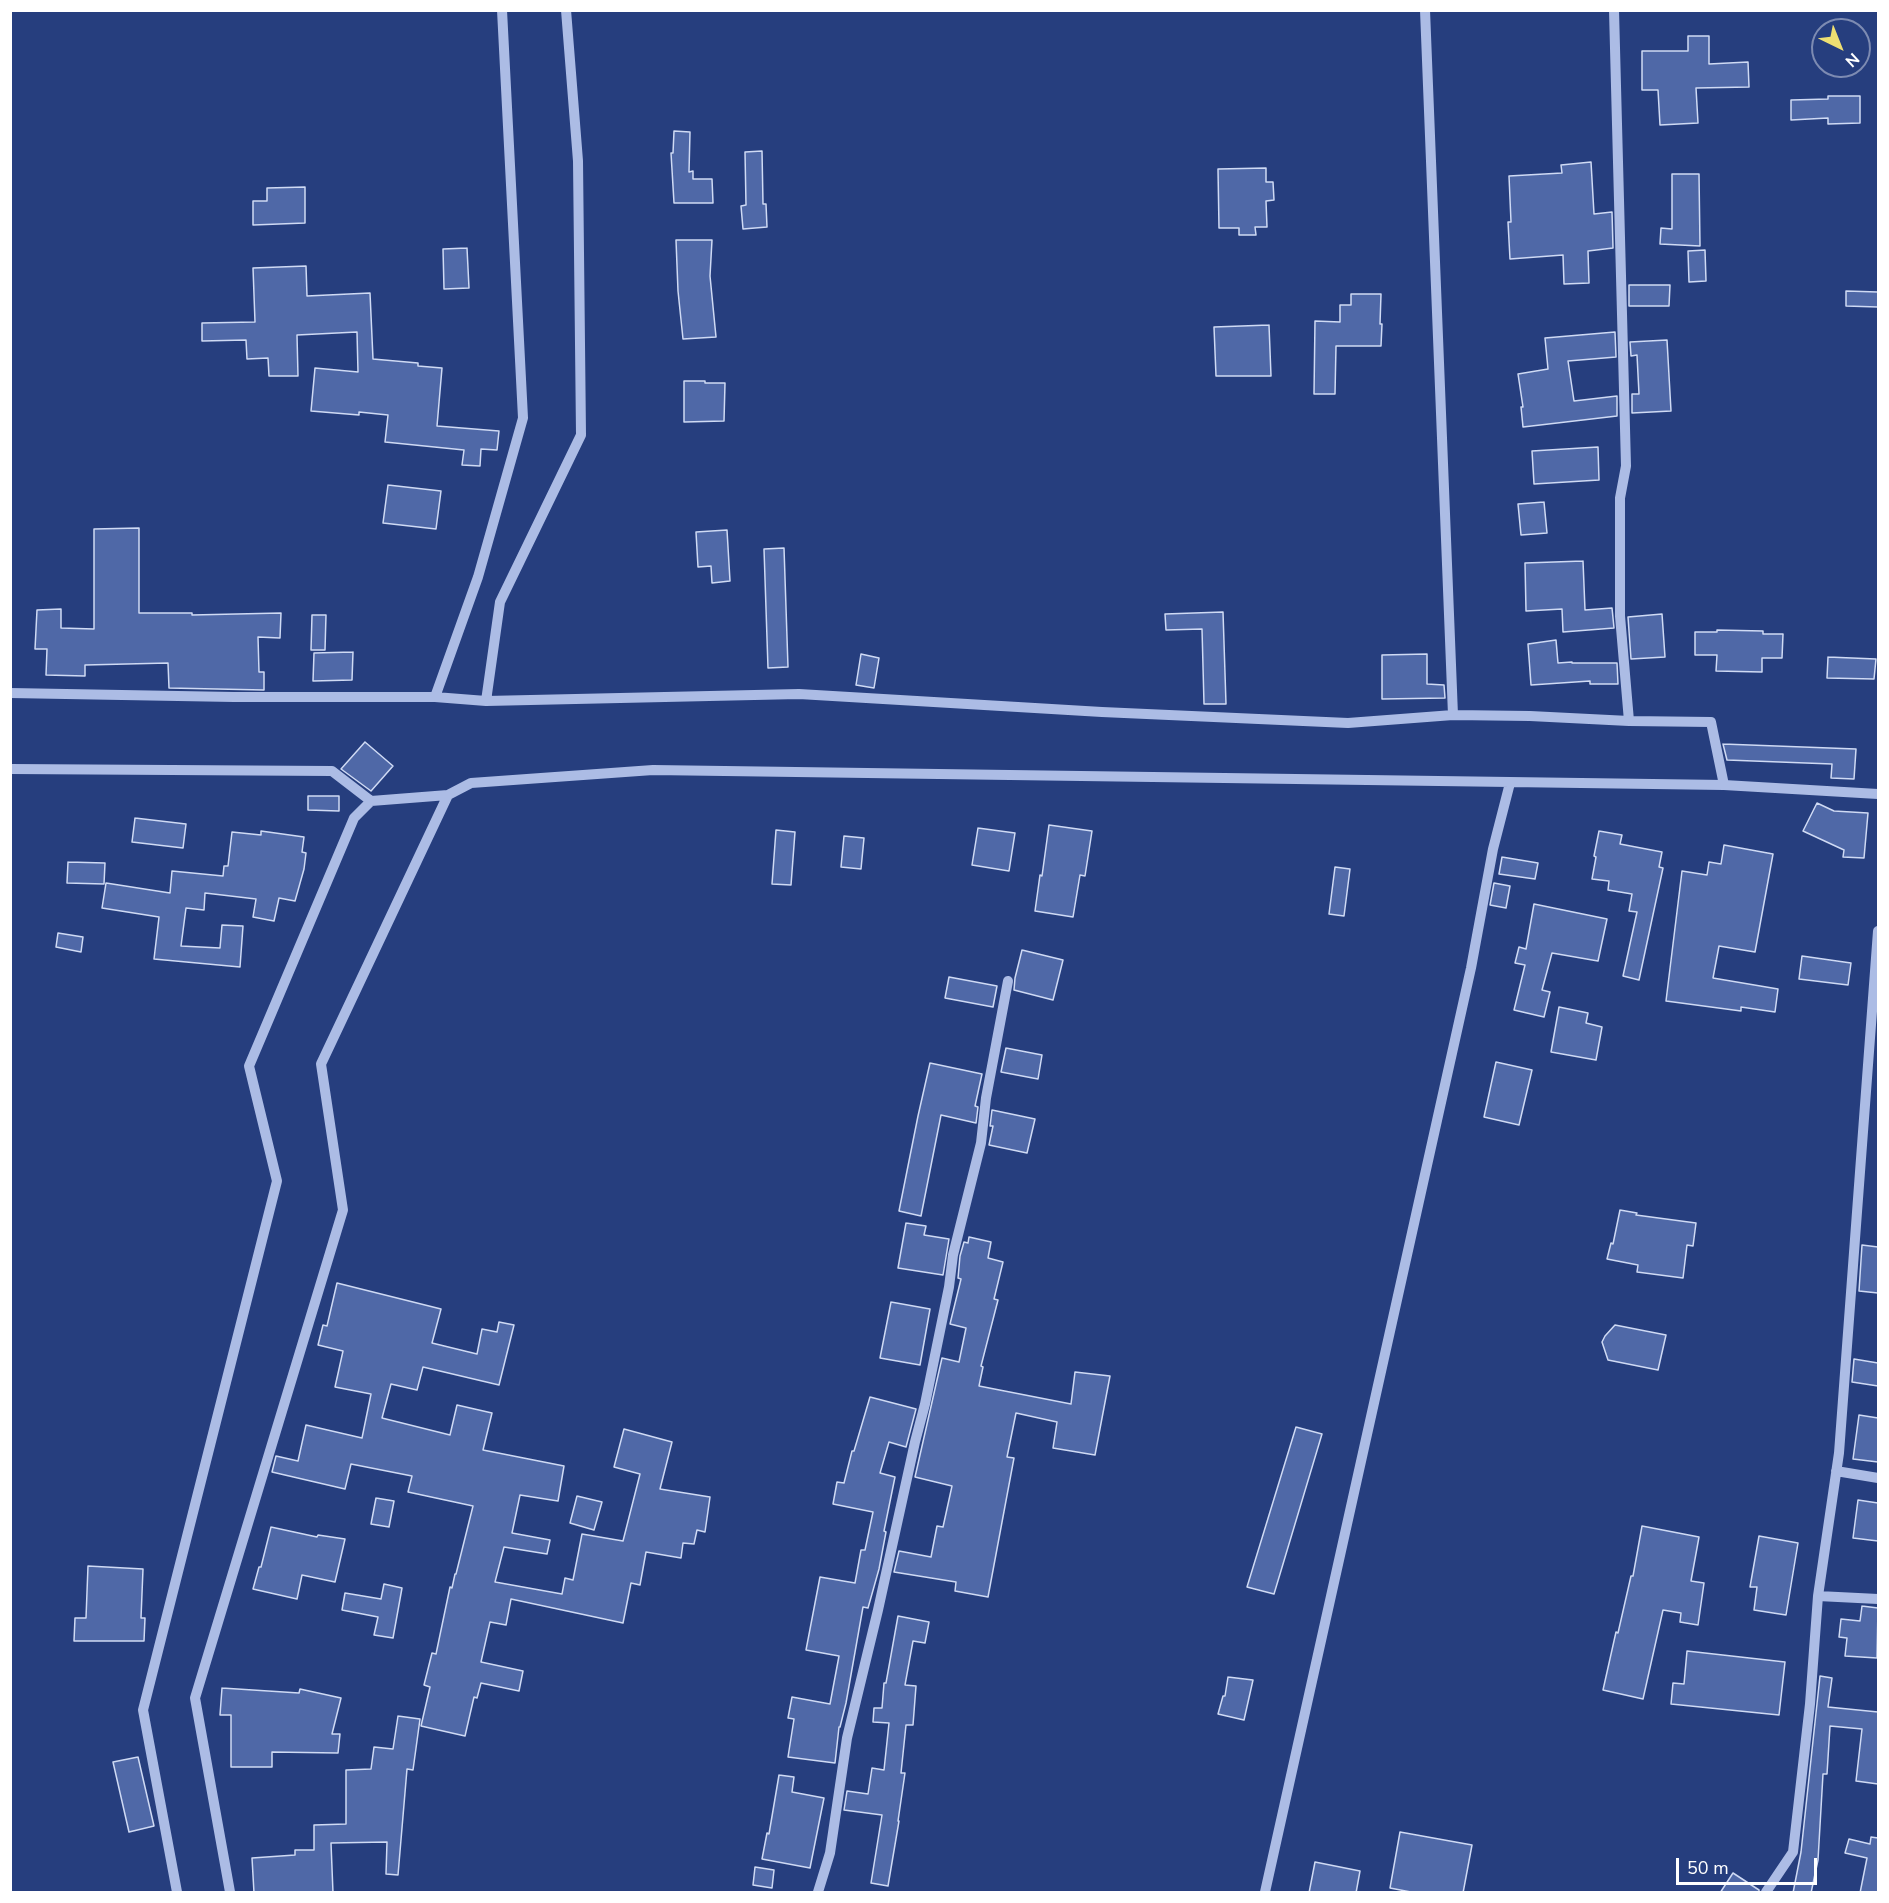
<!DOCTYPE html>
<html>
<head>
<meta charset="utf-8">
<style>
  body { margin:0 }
  #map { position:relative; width:1889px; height:1903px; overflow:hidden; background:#263e7e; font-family:"Nunito Sans",sans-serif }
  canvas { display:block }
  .frame { position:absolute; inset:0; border:12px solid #fff; pointer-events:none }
  .north { position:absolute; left:1811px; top:18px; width:60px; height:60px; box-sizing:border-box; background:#263e7e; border:2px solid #7d8bb2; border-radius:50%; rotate:137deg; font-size:16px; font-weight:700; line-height:24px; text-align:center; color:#fff }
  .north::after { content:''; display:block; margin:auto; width:21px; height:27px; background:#eedf72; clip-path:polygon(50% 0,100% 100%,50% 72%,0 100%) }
  .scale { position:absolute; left:1676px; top:1858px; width:141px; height:27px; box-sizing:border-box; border:3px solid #fff; border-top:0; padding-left:8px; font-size:18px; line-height:21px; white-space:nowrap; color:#fff; -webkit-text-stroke:4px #263e7e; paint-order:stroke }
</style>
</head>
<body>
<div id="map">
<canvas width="1889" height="1903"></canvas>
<div class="frame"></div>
<div class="north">N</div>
<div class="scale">50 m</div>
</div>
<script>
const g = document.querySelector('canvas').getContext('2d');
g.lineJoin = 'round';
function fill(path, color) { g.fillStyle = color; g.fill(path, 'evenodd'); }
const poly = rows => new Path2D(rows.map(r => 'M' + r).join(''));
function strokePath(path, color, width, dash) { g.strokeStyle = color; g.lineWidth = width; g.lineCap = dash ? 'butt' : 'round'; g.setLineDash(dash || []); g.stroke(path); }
const building = poly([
  [1688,36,1709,36,1709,64,1748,62,1749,87,1696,88,1698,123,1660,125,1658,90,1642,90,1642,51,1688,51,1688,36],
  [1828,96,1860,96,1860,123,1828,124,1828,118,1791,120,1791,100,1828,99,1828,96],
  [674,131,690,132,689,172,693,171,693,179,712,179,713,203,674,203,671,153,673,153,674,131],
  [762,151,763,204,766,204,767,227,743,229,741,206,746,205,745,152,762,151],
  [1591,162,1594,214,1612,212,1613,248,1588,251,1589,283,1564,284,1563,255,1510,259,1508,222,1511,222,1509,176,1562,173,1561,165,1591,162],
  [1266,168,1266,182,1273,182,1274,200,1266,201,1267,227,1255,227,1256,235,1239,235,1239,228,1219,228,1218,169,1266,168],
  [1672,174,1699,174,1700,246,1660,244,1661,228,1672,229,1672,174],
  [305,187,305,223,253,225,253,201,267,201,267,188,305,187],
  [676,240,712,240,710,276,716,337,683,339,678,291,676,240],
  [467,248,469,288,444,289,443,249,467,248],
  [1705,250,1706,281,1689,282,1688,251,1705,250],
  [306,266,307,296,370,293,373,359,418,363,418,366,442,368,437,426,499,431,497,450,481,449,480,466,462,465,464,450,385,442,388,415,359,412,359,415,311,411,315,368,358,372,357,332,297,335,298,376,269,376,268,358,247,359,246,340,202,341,202,323,255,322,253,268,306,266],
  [1629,285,1670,285,1669,306,1629,306,1629,285],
  [1846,291,1878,292,1878,307,1846,306,1846,291],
  [1351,294,1381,294,1380,324,1382,324,1381,346,1336,346,1335,394,1314,394,1315,321,1340,322,1340,305,1351,305,1351,294],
  [1269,325,1271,376,1216,376,1214,327,1269,325],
  [1615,332,1616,357,1568,361,1574,401,1617,396,1617,416,1523,427,1521,407,1523,407,1518,374,1548,369,1545,338,1615,332],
  [1667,340,1671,411,1632,413,1632,394,1639,394,1637,355,1631,356,1630,342,1667,340],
  [684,381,705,381,705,383,725,383,724,421,684,422,684,381],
  [1598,447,1599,480,1534,484,1532,451,1598,447],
  [388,485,441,491,436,529,383,523,388,485],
  [1544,502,1547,533,1521,535,1518,504,1544,502],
  [139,528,139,613,192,613,192,615,281,613,280,638,258,637,259,672,264,672,264,690,169,688,168,663,85,665,85,676,46,675,47,649,35,649,37,610,61,609,61,628,94,629,94,529,139,528],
  [727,530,730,581,712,583,711,566,698,567,696,532,727,530],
  [784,548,788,667,768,668,764,549,784,548],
  [1583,561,1585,610,1612,608,1614,628,1563,632,1562,609,1526,611,1525,563,1583,561],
  [1223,612,1226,704,1204,704,1202,629,1166,630,1165,614,1223,612],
  [1662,614,1665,657,1631,659,1628,617,1662,614],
  [312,615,326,615,325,650,311,650,312,615],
  [1717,630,1763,631,1763,634,1783,634,1782,658,1762,658,1762,672,1716,671,1717,655,1695,655,1695,632,1717,632,1717,630],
  [1556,640,1558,663,1572,662,1572,663,1617,663,1618,684,1590,684,1590,681,1531,685,1528,644,1556,640],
  [353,652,352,680,313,681,314,653,353,652],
  [861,654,879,658,874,688,856,685,861,654],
  [1427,654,1427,684,1444,685,1445,698,1382,699,1382,655,1427,654],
  [1828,657,1876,659,1874,679,1827,678,1828,657],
  [365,742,393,766,371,791,341,769,365,742],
  [1723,744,1856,749,1854,779,1831,778,1832,764,1727,760,1723,744],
  [308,796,339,796,339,811,308,810,308,796],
  [1817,803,1834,811,1868,813,1864,858,1843,857,1844,850,1803,831,1817,803],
  [135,818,186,824,183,848,132,842,135,818],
  [1049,825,1092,831,1085,876,1080,875,1073,917,1035,911,1040,875,1042,876,1049,825],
  [978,828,1015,833,1009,871,972,865,978,828],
  [776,830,795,832,791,885,772,884,776,830],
  [261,831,304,837,302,852,306,853,304,869,295,901,279,898,274,921,253,917,256,899,205,893,204,910,186,908,181,946,220,948,222,925,243,926,240,967,154,959,159,917,102,908,106,883,170,893,172,871,223,876,224,866,228,866,232,832,261,835,261,831],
  [1599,831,1622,835,1620,844,1662,852,1659,867,1663,868,1639,980,1623,976,1637,912,1629,911,1632,894,1608,890,1609,881,1592,879,1596,857,1594,856,1599,831],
  [844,836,864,838,861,869,841,867,844,836],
  [1724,845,1773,854,1755,952,1719,946,1713,978,1778,989,1775,1012,1741,1007,1741,1011,1666,1001,1682,871,1707,875,1709,862,1721,864,1724,845],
  [1502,857,1538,863,1535,879,1499,874,1502,857],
  [68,862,105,863,104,884,67,883,68,862],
  [1335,867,1350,869,1344,916,1329,914,1335,867],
  [1494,883,1510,886,1506,908,1490,905,1494,883],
  [1534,904,1607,919,1598,961,1552,953,1542,990,1550,992,1544,1017,1514,1010,1525,965,1515,963,1519,947,1526,949,1534,904],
  [58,933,83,937,81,952,56,947,58,933],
  [1022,950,1063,960,1053,1000,1014,990,1015,978,1022,950],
  [1802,956,1851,963,1848,985,1799,979,1802,956],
  [949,977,997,986,993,1007,945,998,949,977],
  [1559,1007,1588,1013,1586,1023,1602,1027,1596,1060,1551,1052,1559,1007],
  [1006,1048,1042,1055,1038,1079,1001,1072,1006,1048],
  [1496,1062,1532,1070,1519,1125,1484,1117,1496,1062],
  [930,1063,982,1074,975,1106,978,1107,976,1123,941,1115,921,1216,899,1211,918,1116,930,1063],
  [992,1110,1035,1119,1027,1153,989,1145,993,1126,990,1126,992,1110],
  [1620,1210,1637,1213,1636,1215,1696,1223,1693,1246,1687,1245,1683,1278,1637,1272,1638,1265,1607,1259,1611,1243,1613,1244,1620,1210],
  [906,1223,926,1226,924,1235,949,1239,943,1275,898,1268,906,1223],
  [969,1237,991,1242,988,1258,1003,1262,994,1299,998,1300,981,1366,983,1367,979,1386,1071,1404,1075,1372,1110,1376,1095,1455,1053,1448,1057,1422,1016,1413,1007,1457,1014,1458,988,1597,955,1591,956,1582,894,1572,899,1551,931,1557,937,1526,943,1527,952,1486,915,1477,942,1358,959,1362,966,1328,950,1324,961,1279,958,1278,960,1256,964,1242,968,1243,969,1237],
  [1862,1245,1878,1247,1878,1293,1859,1291,1862,1245],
  [337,1283,441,1309,432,1343,477,1354,482,1329,497,1332,499,1322,514,1325,499,1385,423,1367,417,1390,391,1384,382,1418,450,1435,457,1405,492,1413,483,1450,564,1466,558,1501,520,1495,512,1533,550,1540,547,1554,504,1547,495,1582,562,1594,565,1578,573,1580,582,1534,623,1541,640,1474,614,1467,624,1429,672,1442,660,1489,710,1497,705,1532,697,1530,694,1544,683,1543,681,1558,646,1552,640,1585,631,1583,623,1623,511,1599,506,1625,490,1622,481,1662,523,1671,519,1691,481,1683,477,1698,474,1697,465,1736,421,1726,430,1687,424,1685,432,1653,436,1654,450,1587,452,1588,455,1574,456,1574,473,1506,408,1492,412,1476,351,1464,345,1489,272,1472,276,1456,298,1461,306,1425,362,1438,371,1394,335,1387,343,1351,318,1345,323,1325,327,1326,337,1283],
  [891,1302,930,1309,920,1365,880,1358,891,1302],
  [1615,1325,1666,1335,1658,1370,1608,1360,1602,1342,1605,1336,1615,1325],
  [1854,1359,1878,1363,1878,1386,1852,1382,1854,1359],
  [870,1397,916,1409,906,1447,889,1442,880,1473,895,1477,884,1531,886,1532,879,1569,868,1608,863,1607,846,1703,840,1727,839,1727,835,1763,788,1757,794,1719,788,1718,792,1697,830,1704,839,1656,806,1650,820,1577,855,1583,861,1550,865,1550,873,1512,833,1504,837,1482,844,1483,852,1451,854,1451,870,1397],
  [1859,1415,1878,1418,1878,1462,1853,1459,1859,1415],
  [1296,1427,1322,1434,1274,1594,1247,1587,1296,1427],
  [577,1496,602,1502,594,1530,570,1523,577,1496],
  [376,1498,394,1501,389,1527,371,1524,376,1498],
  [1858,1500,1878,1503,1878,1541,1853,1538,1858,1500],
  [1642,1526,1699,1537,1691,1581,1704,1583,1698,1625,1680,1622,1681,1613,1663,1610,1643,1699,1603,1690,1616,1632,1618,1633,1631,1576,1633,1576,1642,1526],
  [271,1527,317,1537,318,1535,345,1539,335,1582,302,1575,297,1599,253,1589,259,1567,261,1567,271,1527],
  [1759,1536,1798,1543,1786,1615,1754,1610,1757,1587,1750,1587,1759,1536],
  [88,1566,143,1569,141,1618,145,1618,144,1641,74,1641,75,1618,86,1618,88,1566],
  [384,1584,402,1588,393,1638,374,1635,378,1617,342,1610,345,1593,381,1599,384,1584],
  [1862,1606,1878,1608,1877,1658,1845,1656,1847,1638,1839,1637,1841,1619,1860,1621,1862,1606],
  [898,1616,929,1622,925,1643,913,1641,905,1685,916,1686,913,1725,906,1725,901,1773,905,1773,898,1821,899,1821,888,1886,871,1883,882,1815,844,1810,847,1791,868,1794,872,1768,884,1770,889,1723,873,1722,874,1708,882,1708,884,1683,886,1683,898,1616],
  [1687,1651,1785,1662,1779,1715,1671,1704,1673,1683,1684,1684,1687,1651],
  [1820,1676,1832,1678,1828,1707,1878,1712,1878,1784,1856,1781,1862,1729,1830,1726,1827,1774,1823,1774,1818,1860,1811,1893,1793,1893,1801,1852,1820,1676],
  [1228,1677,1253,1680,1244,1720,1218,1714,1223,1696,1225,1696,1228,1677],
  [222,1688,299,1693,300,1689,341,1698,332,1734,340,1734,338,1753,272,1752,272,1767,231,1767,231,1715,220,1715,222,1688],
  [398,1716,420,1719,413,1770,407,1769,398,1875,386,1874,387,1842,331,1843,333,1893,254,1893,252,1858,295,1855,295,1850,314,1850,314,1825,346,1824,346,1770,371,1769,374,1747,393,1749,398,1716],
  [138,1757,154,1826,129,1832,113,1762,138,1757],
  [779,1775,794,1777,792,1792,824,1798,810,1868,762,1859,767,1833,769,1834,779,1775],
  [1400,1832,1472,1845,1463,1893,1416,1893,1390,1888,1400,1832],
  [1871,1837,1878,1838,1878,1893,1860,1893,1867,1858,1845,1853,1849,1839,1870,1844,1871,1837],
  [1315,1862,1360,1871,1356,1893,1309,1893,1315,1862],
  [755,1867,774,1870,772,1888,753,1885,755,1867],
  [1733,1873,1759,1890,1759,1893,1720,1893,1733,1873]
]);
fill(building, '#4f68a7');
strokePath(building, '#cfdaf4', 1.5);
strokePath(poly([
  [1425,10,1453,715],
  [1614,10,1626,466,1620,498,1620,616,1629,721],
  [10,693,234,697,435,697,486,701,799,694,1102,712,1348,723,1453,715,1530,716,1629,721,1711,722,1724,785],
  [435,697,478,577,523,418,502,10],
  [486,701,500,602,581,435,578,161,566,10],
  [10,769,332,771,371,801],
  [1836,1471,1878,1478],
  [1818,1596,1878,1599],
  [177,1892,143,1710,277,1181,249,1066,354,818,371,801,448,795,471,783,653,770,1724,785,1878,794],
  [230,1892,195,1698,343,1210,321,1064,448,795],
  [818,1892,830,1853,847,1738,878,1610,915,1442,925,1404,949,1287,953,1255,981,1143,986,1098,1008,981],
  [1265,1892,1471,968,1493,849,1510,783],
  [1766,1892,1793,1852,1810,1704,1818,1596,1839,1453,1878,931]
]), '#acbce5', 10);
</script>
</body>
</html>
